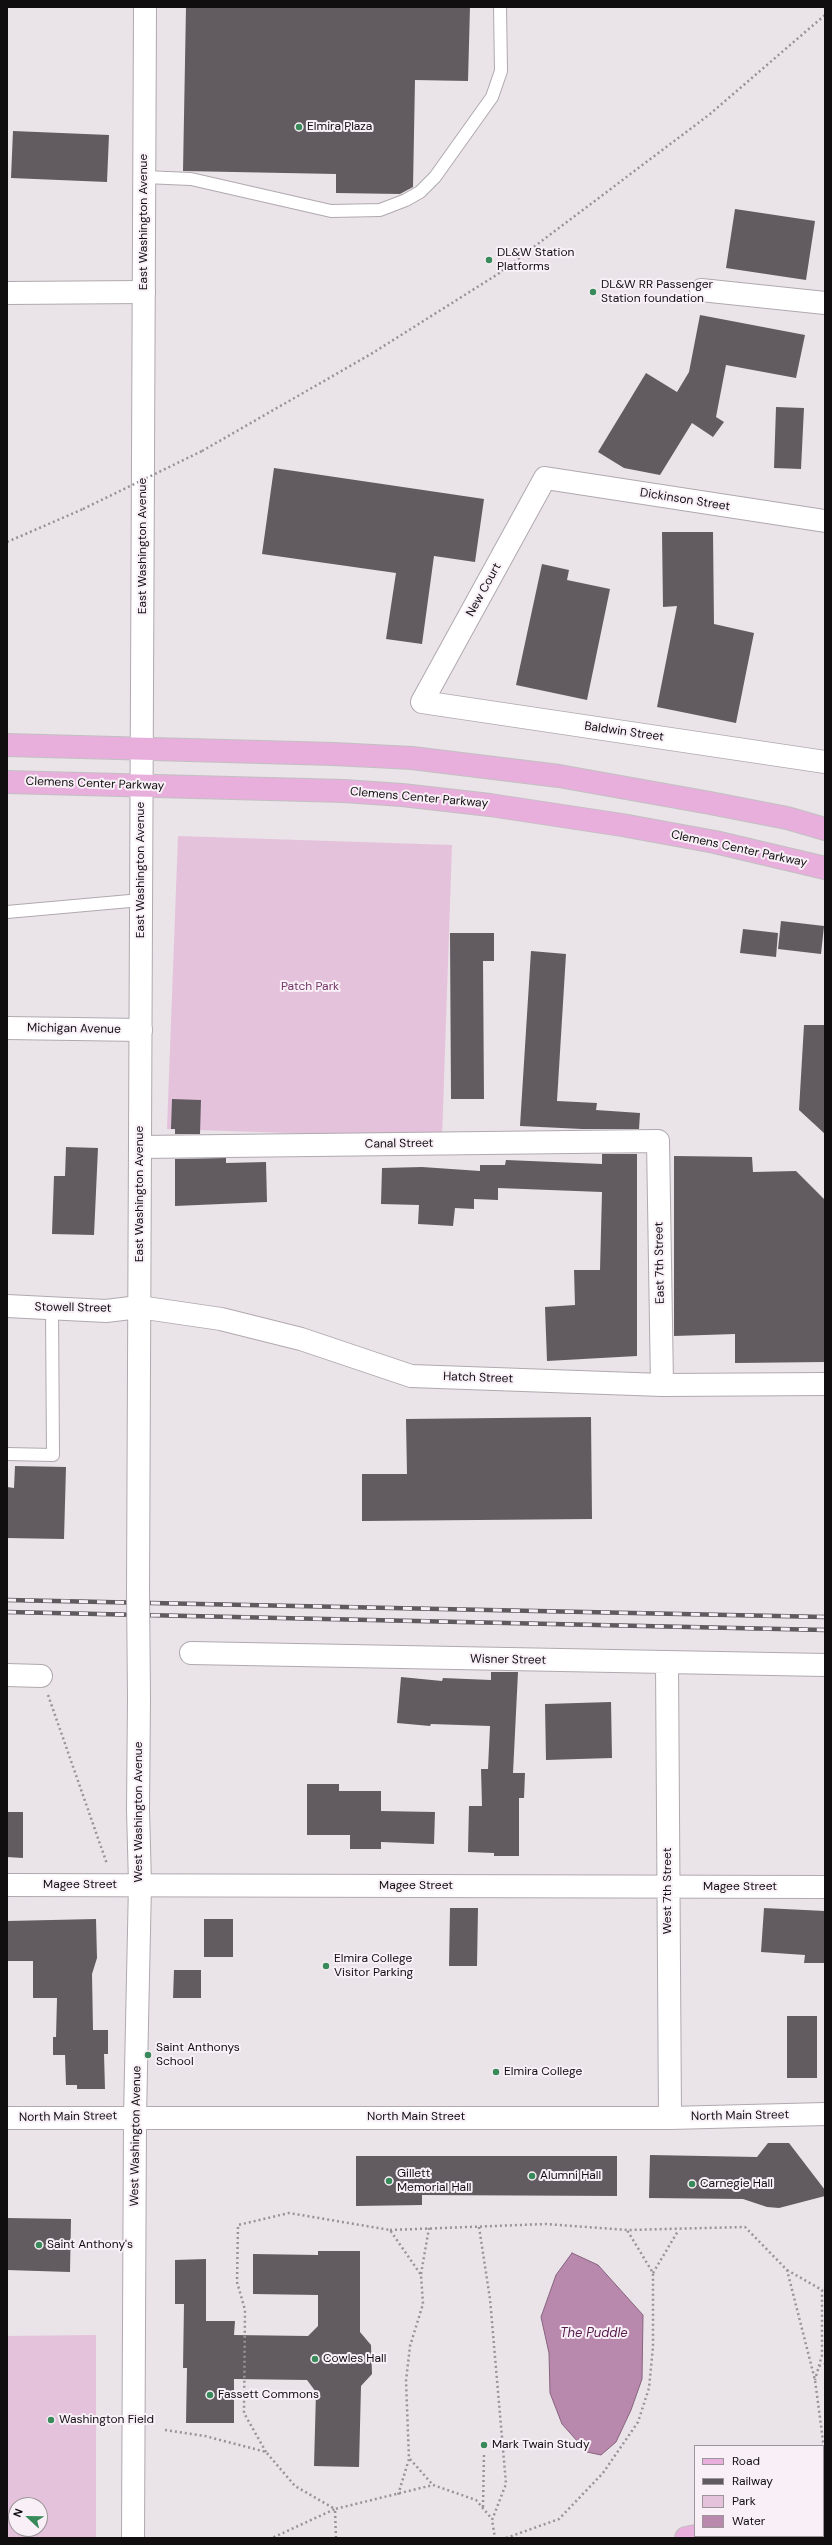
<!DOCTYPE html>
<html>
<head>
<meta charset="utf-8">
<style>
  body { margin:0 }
  #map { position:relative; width:832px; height:2545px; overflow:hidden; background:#eae3e8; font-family:"DM Sans",sans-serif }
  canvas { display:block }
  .frame { position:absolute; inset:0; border:8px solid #110e10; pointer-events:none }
  .legend { position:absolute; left:694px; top:2445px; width:130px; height:92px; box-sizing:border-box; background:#f8f0f6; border:1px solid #9c969a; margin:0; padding:5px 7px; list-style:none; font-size:12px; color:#110e10 }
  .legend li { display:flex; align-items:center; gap:8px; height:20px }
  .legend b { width:20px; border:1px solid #9c969a }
  .north { position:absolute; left:8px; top:2497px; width:40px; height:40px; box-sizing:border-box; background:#f8f0f6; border:1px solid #9c969a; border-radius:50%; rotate:292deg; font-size:11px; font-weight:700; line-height:16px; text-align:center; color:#110e10 }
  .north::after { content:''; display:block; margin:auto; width:14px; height:18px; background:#398a5b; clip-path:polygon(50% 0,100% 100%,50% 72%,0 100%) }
</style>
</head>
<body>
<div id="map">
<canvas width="832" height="2545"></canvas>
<div class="frame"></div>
<ul class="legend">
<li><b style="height:5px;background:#e8afdd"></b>Road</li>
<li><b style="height:5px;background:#5f5a5d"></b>Railway</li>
<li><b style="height:11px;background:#e4c2db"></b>Park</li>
<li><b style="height:11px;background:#b888ad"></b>Water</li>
</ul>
<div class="north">N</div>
</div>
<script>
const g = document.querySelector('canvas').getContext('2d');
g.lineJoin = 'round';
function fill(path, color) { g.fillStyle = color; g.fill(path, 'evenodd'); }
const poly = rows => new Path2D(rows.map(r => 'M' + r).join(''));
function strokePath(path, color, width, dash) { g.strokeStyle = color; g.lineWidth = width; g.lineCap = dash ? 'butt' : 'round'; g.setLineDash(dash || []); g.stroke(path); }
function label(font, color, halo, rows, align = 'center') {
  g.font = font + ' "DM Sans",sans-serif'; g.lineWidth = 4; g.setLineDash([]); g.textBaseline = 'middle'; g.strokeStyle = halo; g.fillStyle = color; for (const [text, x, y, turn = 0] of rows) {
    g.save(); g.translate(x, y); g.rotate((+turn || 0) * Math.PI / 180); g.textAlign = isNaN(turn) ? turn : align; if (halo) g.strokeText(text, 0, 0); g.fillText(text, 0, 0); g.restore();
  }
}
fill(poly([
  [178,836,452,845,442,1138,167,1129],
  [96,2335,96,2538,7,2538,7,2336],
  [16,2505,40,2505,40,2529,16,2529]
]), '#e4c2db');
const water = poly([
  [572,2253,598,2265,643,2315,642,2379,631,2410,616,2442,601,2455,587,2452,562,2424,550,2393,549,2353,541,2317,556,2275,572,2253]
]);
fill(water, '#b888ad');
strokePath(water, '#86637e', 1);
fill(poly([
  [186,7,470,7,468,81,415,80,413,187,400,194,336,193,336,174,183,171],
  [13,131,109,135,107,182,11,178],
  [735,209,815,221,806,280,726,268],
  [700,315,805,335,796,378,726,365,716,417,724,422,713,437,692,423,660,475,624,468,598,452,646,373,677,392,689,372],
  [776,407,804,408,801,469,774,468],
  [274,468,484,499,475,562,434,556,422,644,386,639,396,573,262,554],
  [662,532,713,532,714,624,754,633,736,723,657,707,677,606,663,607],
  [542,564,569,570,567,580,610,589,587,700,516,685],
  [781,921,824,926,821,954,778,949],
  [743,929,778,933,776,957,740,953],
  [450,933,494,933,494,961,483,961,484,1099,451,1099],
  [531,951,566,954,557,1101,597,1103,596,1110,640,1113,639,1129,582,1129,520,1126],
  [804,1025,825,1025,825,1134,799,1110],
  [172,1099,201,1100,200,1134,175,1134,175,1129,171,1129],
  [66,1147,98,1148,94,1235,52,1234,54,1176,65,1176],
  [602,1154,637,1154,637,1356,547,1361,545,1307,575,1305,574,1270,600,1270,602,1192,498,1188,498,1200,474,1199,474,1209,455,1208,453,1226,418,1224,419,1205,381,1204,382,1168,422,1167,480,1171,480,1165,505,1165,506,1160,602,1164],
  [674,1156,752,1157,753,1172,796,1171,825,1200,825,1362,735,1363,735,1334,674,1336],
  [226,1158,226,1163,266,1162,267,1202,175,1206,175,1159],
  [591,1417,592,1519,362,1521,362,1474,407,1474,406,1419],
  [15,1466,66,1467,64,1539,7,1538,7,1487,14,1488],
  [491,1672,518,1672,513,1773,525,1773,524,1798,519,1798,519,1856,494,1856,494,1853,468,1852,469,1806,482,1806,481,1769,488,1769,490,1726,431,1724,430,1726,397,1723,401,1677,442,1681,443,1678,491,1680],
  [611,1702,612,1758,546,1760,545,1704],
  [307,1784,339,1784,339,1791,381,1791,381,1811,435,1812,434,1844,381,1842,381,1849,350,1849,350,1835,307,1835],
  [7,1812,23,1812,23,1858,7,1857],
  [450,1908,478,1908,477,1966,449,1966],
  [764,1908,825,1911,825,1963,804,1963,805,1955,761,1952],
  [96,1919,97,1958,92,1974,93,2030,108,2030,108,2054,104,2054,105,2089,77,2089,77,2085,66,2085,65,2055,53,2055,53,2037,56,2037,57,1998,33,1998,33,1961,7,1961,7,1921],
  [204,1919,233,1919,233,1957,204,1957],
  [174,1970,201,1970,201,1998,173,1998],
  [787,2016,817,2016,817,2078,787,2078],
  [768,2143,789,2143,825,2190,825,2196,779,2208,767,2207,743,2199,649,2198,650,2155,757,2157],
  [356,2156,617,2156,617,2196,422,2195,422,2205,356,2206],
  [7,2218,71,2219,70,2272,7,2270],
  [318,2251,360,2251,360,2332,371,2345,372,2374,361,2386,359,2467,314,2466,316,2392,307,2380,234,2379,234,2423,186,2423,187,2368,183,2368,184,2304,175,2304,175,2260,206,2259,206,2321,235,2321,234,2335,308,2336,318,2326,318,2295,253,2294,253,2254,318,2255]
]), '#625c60');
const lane = poly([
  [144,177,191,179,331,211,380,210,406,200,420,192,435,177,492,97,501,71,500,7],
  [7,912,141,900],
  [7,1454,53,1455,52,1308]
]);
const street = poly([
  [701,290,825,303],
  [7,293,144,292],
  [825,521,545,478,422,702,825,762],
  [7,1028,141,1030],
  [140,1147,658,1141,662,1385],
  [7,1306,106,1311,139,1307,221,1319,301,1339,411,1376,662,1385,825,1384],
  [191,1653,825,1665],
  [667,1663,670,2118],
  [7,1675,41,1676],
  [7,1885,825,1887],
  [7,2118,670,2118,825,2114]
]);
const secondary = poly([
  [138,1590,145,7],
  [133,2538,135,2117,140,1884,138,1810,139,1698]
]);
const primary = poly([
  [7,745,334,754,412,758,559,776,710,803,787,818,825,829],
  [7,782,344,791,402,795,490,805,622,825,715,842,825,868],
  [823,2509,825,2509],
  [686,2538,696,2536]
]);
strokePath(lane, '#b0a9af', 14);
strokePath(street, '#b0a9af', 24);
strokePath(secondary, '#b0a9af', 24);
strokePath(primary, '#c1c0c1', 24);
strokePath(poly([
  [202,451,371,354,498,274,710,114,825,15],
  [7,542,83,509],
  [48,1695,107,1864],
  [479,2227,490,2299,506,2484,492,2520,495,2538],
  [390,2230,546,2224,627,2230,745,2227,787,2270,815,2380,825,2456],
  [787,2270,822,2290,822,2355,815,2380],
  [653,2273,678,2231],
  [421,2274,429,2228],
  [819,2366,825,2364],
  [165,2430,205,2436,266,2452,295,2486,335,2509,272,2538],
  [266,2452,244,2413,245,2310,237,2282,238,2225,289,2213,390,2230,421,2275,423,2304,410,2346,406,2381,409,2459,398,2495],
  [410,2459,433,2485],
  [483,2507,484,2453],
  [336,2538,335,2509,433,2485,476,2500,492,2519],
  [506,2538,559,2519,603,2473,638,2422,649,2388,653,2347,653,2273,627,2230]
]), '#989397', 2.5, [2, 3]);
strokePath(lane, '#fff', 12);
strokePath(street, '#fff', 22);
strokePath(secondary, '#fff', 22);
strokePath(primary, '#e8afdd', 22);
const rail = poly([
  [7,1600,825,1617],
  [7,1612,825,1630]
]);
strokePath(rail, '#5f5a5d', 4.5);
strokePath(rail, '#f8f0f6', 3, [9]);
const secondaryBridge = poly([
  [138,1590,139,1698]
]);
strokePath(secondaryBridge, '#b0a9af', 24, []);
strokePath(poly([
  [83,509,202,451]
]), '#989397', 2.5, [2, 3]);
strokePath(secondaryBridge, '#fff', 22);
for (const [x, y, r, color] of [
  [299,127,4,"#398a5b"],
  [489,260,4,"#398a5b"],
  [593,292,4,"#398a5b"],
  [326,1966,4,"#398a5b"],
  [148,2055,4,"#398a5b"],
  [496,2072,4,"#398a5b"],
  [532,2176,4,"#398a5b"],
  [389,2181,4,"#398a5b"],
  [692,2184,4,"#398a5b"],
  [39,2245,4,"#398a5b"],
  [315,2359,4,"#398a5b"],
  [210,2395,4,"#398a5b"],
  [51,2420,4,"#398a5b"],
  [484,2445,4,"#398a5b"]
]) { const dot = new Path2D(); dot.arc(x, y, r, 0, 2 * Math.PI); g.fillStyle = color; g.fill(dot); strokePath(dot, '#f8f0f6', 1.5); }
label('12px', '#110e10', '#f8f0f6', [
  ["Elmira Plaza",307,127],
  ["DL&W Station",497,253],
  ["Platforms",497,267],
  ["DL&W RR Passenger",601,285],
  ["Station foundation",601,299],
  ["Elmira College",334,1959],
  ["Visitor Parking",334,1973],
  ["Saint Anthonys",156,2048],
  ["School",156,2062],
  ["Elmira College",504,2072],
  ["Gillett",397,2174],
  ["Memorial Hall",397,2188],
  ["Alumni Hall",540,2176],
  ["Carnegie Hall",700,2184],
  ["Saint Anthony's",47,2245],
  ["Cowles Hall",323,2359],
  ["Fassett Commons",218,2395],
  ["Washington Field",59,2420],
  ["Mark Twain Study",492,2445]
], 'left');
label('12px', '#110e10', '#f8f0f6', [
  ["East Washington Avenue",144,222,-90],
  ["Dickinson Street",685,500,9],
  ["East Washington Avenue",143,546,-90],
  ["New Court",484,590,-61],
  ["Baldwin Street",624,732,8],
  ["Clemens Center Parkway",95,784,2],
  ["Clemens Center Parkway",419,798,5],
  ["Clemens Center Parkway",739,849,12],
  ["East Washington Avenue",141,870,-90],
  ["Michigan Avenue",74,1029,1],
  ["Canal Street",399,1144,-1],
  ["East Washington Avenue",140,1194,-90],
  ["East 7th Street",660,1263,-91],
  ["Stowell Street",73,1308,1],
  ["Hatch Street",478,1378,2],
  ["Wisner Street",508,1660,1],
  ["West Washington Avenue",139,1812,-90],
  ["Magee Street",80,1885],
  ["Magee Street",416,1886],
  ["Magee Street",740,1887],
  ["West 7th Street",668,1891,-90],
  ["North Main Street",740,2116,-1],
  ["North Main Street",68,2117,-1],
  ["North Main Street",416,2117],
  ["West Washington Avenue",136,2136,-89]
]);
label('12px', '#733767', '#f8f0f6', [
  ["Patch Park",310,987]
]);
label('italic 13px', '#571d4d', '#f8f0f6', [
  ["The Puddle",594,2334]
]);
</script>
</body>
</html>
